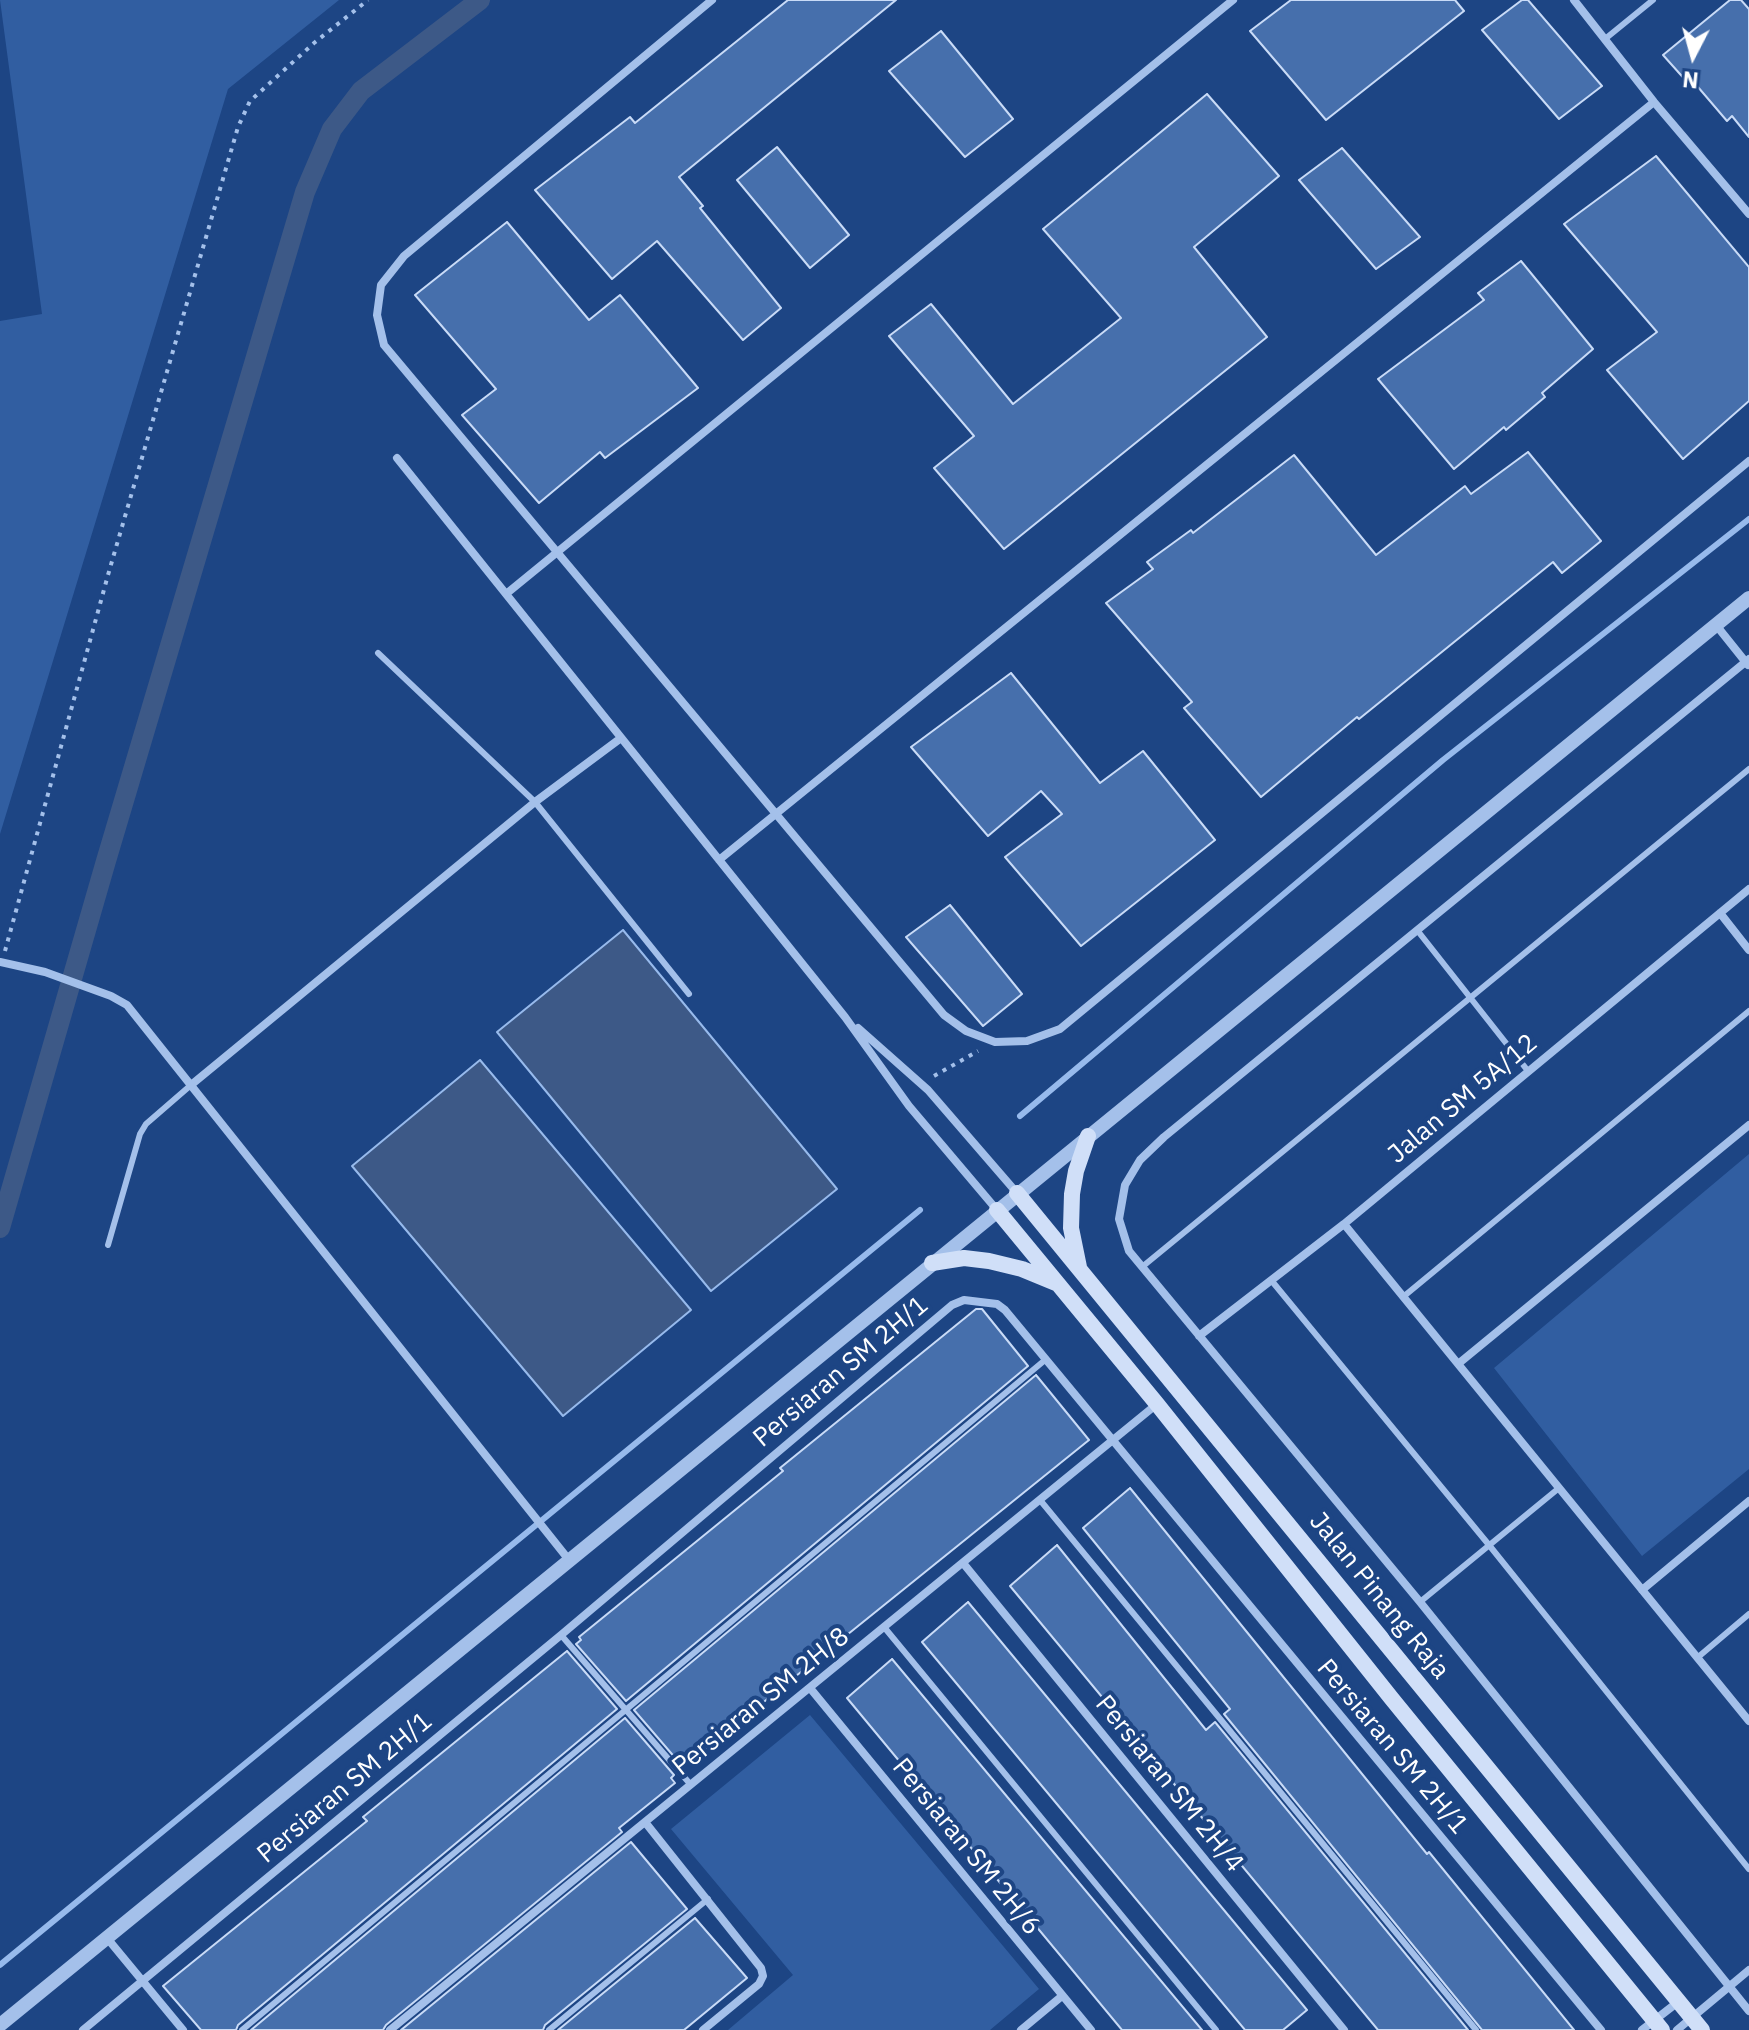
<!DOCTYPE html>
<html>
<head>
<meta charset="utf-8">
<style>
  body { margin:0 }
  #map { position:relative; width:1749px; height:2030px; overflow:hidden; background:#1d4584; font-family:"IBM Plex Sans",sans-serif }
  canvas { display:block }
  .north { position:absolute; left:1653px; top:16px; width:80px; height:80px; -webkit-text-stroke:6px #1d4584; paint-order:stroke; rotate:186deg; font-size:22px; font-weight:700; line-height:32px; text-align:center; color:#fff }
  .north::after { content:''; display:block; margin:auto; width:28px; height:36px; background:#fff; clip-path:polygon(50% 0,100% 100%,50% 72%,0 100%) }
</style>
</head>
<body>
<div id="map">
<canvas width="1749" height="2030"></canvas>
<div class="north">N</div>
</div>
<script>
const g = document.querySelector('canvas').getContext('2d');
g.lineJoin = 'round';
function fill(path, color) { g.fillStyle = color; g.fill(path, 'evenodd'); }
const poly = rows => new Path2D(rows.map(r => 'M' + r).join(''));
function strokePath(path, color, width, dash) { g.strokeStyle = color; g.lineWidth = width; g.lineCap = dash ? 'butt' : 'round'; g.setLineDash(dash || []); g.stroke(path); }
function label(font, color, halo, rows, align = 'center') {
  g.font = font + ' "IBM Plex Sans",sans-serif'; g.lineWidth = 8; g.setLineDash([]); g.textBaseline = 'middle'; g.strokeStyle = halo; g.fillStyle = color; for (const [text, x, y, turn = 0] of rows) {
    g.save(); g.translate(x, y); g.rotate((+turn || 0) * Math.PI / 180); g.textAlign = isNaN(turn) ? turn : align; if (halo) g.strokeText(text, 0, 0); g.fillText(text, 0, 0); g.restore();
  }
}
fill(poly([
  [0,0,339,0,228,89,0,834,0,321,42,314],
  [1749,1154,1749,1469,1642,1556,1494,1368],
  [810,1715,1039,1989,990,2030,728,2030,793,1975,671,1829]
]), '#315ea1');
const water = poly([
  [623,930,837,1189,711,1291,497,1032,623,930],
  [480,1060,691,1310,563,1416,352,1166,480,1060]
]);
fill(water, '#3d5987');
strokePath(water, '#97baec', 2);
strokePath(poly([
  [1020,1116,1443,760,1749,519],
  [0,1965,920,1210]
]), '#97baec', 6);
strokePath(poly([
  [0,1228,106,861,305,192,332,129,361,91,480,0]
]), '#3d5987', 20);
const building = poly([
  [788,0,896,0,679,177,703,206,700,208,781,308,743,340,657,241,612,279,535,190,630,117,635,123,788,0],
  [1291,0,1455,0,1464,11,1326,120,1250,31,1291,0],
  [1522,0,1528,0,1602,86,1559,119,1482,30,1522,0],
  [1730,0,1741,0,1749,9,1749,137,1732,116,1727,121,1692,80,1688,83,1663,55,1730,0],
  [941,31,1013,119,965,157,889,71,941,31],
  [1207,94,1279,176,1194,247,1267,337,1004,549,934,468,974,436,889,336,931,304,1013,404,1121,318,1043,229,1207,94],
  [777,147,849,235,810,268,737,180,777,147],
  [1342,148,1420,237,1376,269,1299,180,1342,148],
  [1656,156,1749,267,1749,401,1683,459,1607,370,1657,332,1564,224,1656,156],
  [507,222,589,320,620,295,698,388,605,458,600,452,539,503,462,415,496,389,415,295,507,222],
  [1521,261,1593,349,1542,393,1545,397,1506,430,1504,427,1454,469,1378,379,1484,300,1478,293,1521,261],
  [1528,452,1601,541,1562,573,1553,562,1359,719,1357,717,1261,797,1184,708,1192,702,1106,603,1153,569,1147,562,1191,530,1193,533,1294,455,1376,555,1465,486,1471,494,1528,452],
  [1011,673,1100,783,1143,751,1215,840,1081,946,1005,857,1062,814,1041,791,988,836,911,747,1011,673],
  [950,905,1022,994,983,1026,906,937,950,905],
  [976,1309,982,1309,1028,1366,626,1701,576,1644,581,1640,579,1637,783,1471,780,1468,976,1309],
  [1036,1375,1089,1440,683,1767,634,1710,1036,1375],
  [1130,1488,1427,1854,1429,1852,1574,2030,1482,2030,1224,1714,1230,1709,1083,1528,1130,1488],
  [1057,1545,1206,1730,1215,1722,1468,2030,1378,2030,1010,1586,1057,1545],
  [968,1602,1307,2010,1283,2030,1245,2030,922,1642,968,1602],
  [567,1651,617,1709,238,2025,236,2030,201,2030,163,1986,367,1821,363,1817,567,1651],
  [892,1659,1202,2030,1122,2030,847,1698,892,1659],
  [625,1718,674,1775,671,1778,675,1783,619,1828,622,1832,386,2025,383,2030,251,2030,625,1718],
  [631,1842,687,1909,545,2025,543,2030,401,2030,631,1842],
  [695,1918,747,1978,684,2030,558,2030,695,1918]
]);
fill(building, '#466fac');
strokePath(building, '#c9dbf7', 2);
strokePath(poly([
  [5,951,108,575,238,127,250,101,314,43,368,0],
  [934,1076,978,1051]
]), '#a4c0ea', 4, [4, 6]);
strokePath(poly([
  [1605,39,1653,0],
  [378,653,535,802,689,994],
  [1417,930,1528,1071],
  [108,1245,140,1134,146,1124,191,1085],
  [1142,1267,1749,769],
  [1271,1280,1489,1545,1749,1869],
  [1403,1297,1749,1011],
  [1040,1500,1476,2030],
  [1420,1602,1559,1488],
  [884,1627,1216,2030],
  [561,1635,691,1785],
  [1697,1658,1749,1614],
  [242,2030,1045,1360],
  [549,2030,708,1899]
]), '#a4c0ea', 6);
strokePath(poly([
  [712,0,404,256,381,285,377,315,384,345,944,1015,966,1031,995,1042,1027,1041,1060,1029,1749,461],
  [1574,0,1654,102,1749,214],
  [397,458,845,1017,909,1106,997,1210],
  [506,594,1233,0],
  [1716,625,1748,665],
  [1749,659,1164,1137,1140,1160,1125,1185,1119,1219,1129,1251,1420,1602,1749,2011],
  [719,860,1654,102],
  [1720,913,1749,950],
  [0,962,45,972,111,996,127,1005,569,1560],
  [858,1028,928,1090,1017,1193],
  [191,1085,535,802,621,738],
  [1344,1224,1749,1721],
  [1199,1336,1344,1224,1749,889],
  [1458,1364,1749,1125],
  [963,1563,1344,2030],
  [1642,1590,1749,1501],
  [810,1688,1091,2030],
  [645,1822,761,1968,763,1976,759,1984,703,2030],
  [107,1938,183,2030],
  [83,2030,561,1635,952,1305,964,1300,997,1304,1005,1310,1601,2030],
  [390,2030,1157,1404],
  [1021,2030,1062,1996],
  [1642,2030,1678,2002],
  [1677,2030,1749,1970]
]), '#a4c0ea', 8);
strokePath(poly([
  [0,2025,1749,598]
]), '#a4c0ea', 14);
strokePath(poly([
  [1017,1193,1702,2030],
  [997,1210,1157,1404,1392,1699,1662,2030],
  [932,1263,964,1258,989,1261,1022,1269,1056,1283],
  [1079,1267,1071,1228,1072,1194,1076,1171,1088,1136]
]), '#d0dff8', 16);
label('26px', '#fff', '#1d4584', [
  ["Jalan SM 5A/12",1463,1099,-40],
  ["Persiaran SM 2H/1",841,1372,-40],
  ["Jalan Pinang Raja",1379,1596,51],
  ["Persiaran SM 2H/8",761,1702,-39],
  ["Persiaran SM 2H/1",1392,1747,50],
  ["Persiaran SM 2H/4",1169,1784,51],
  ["Persiaran SM 2H/1",345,1788,-40],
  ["Persiaran SM 2H/6",966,1847,51]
]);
</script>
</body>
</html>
